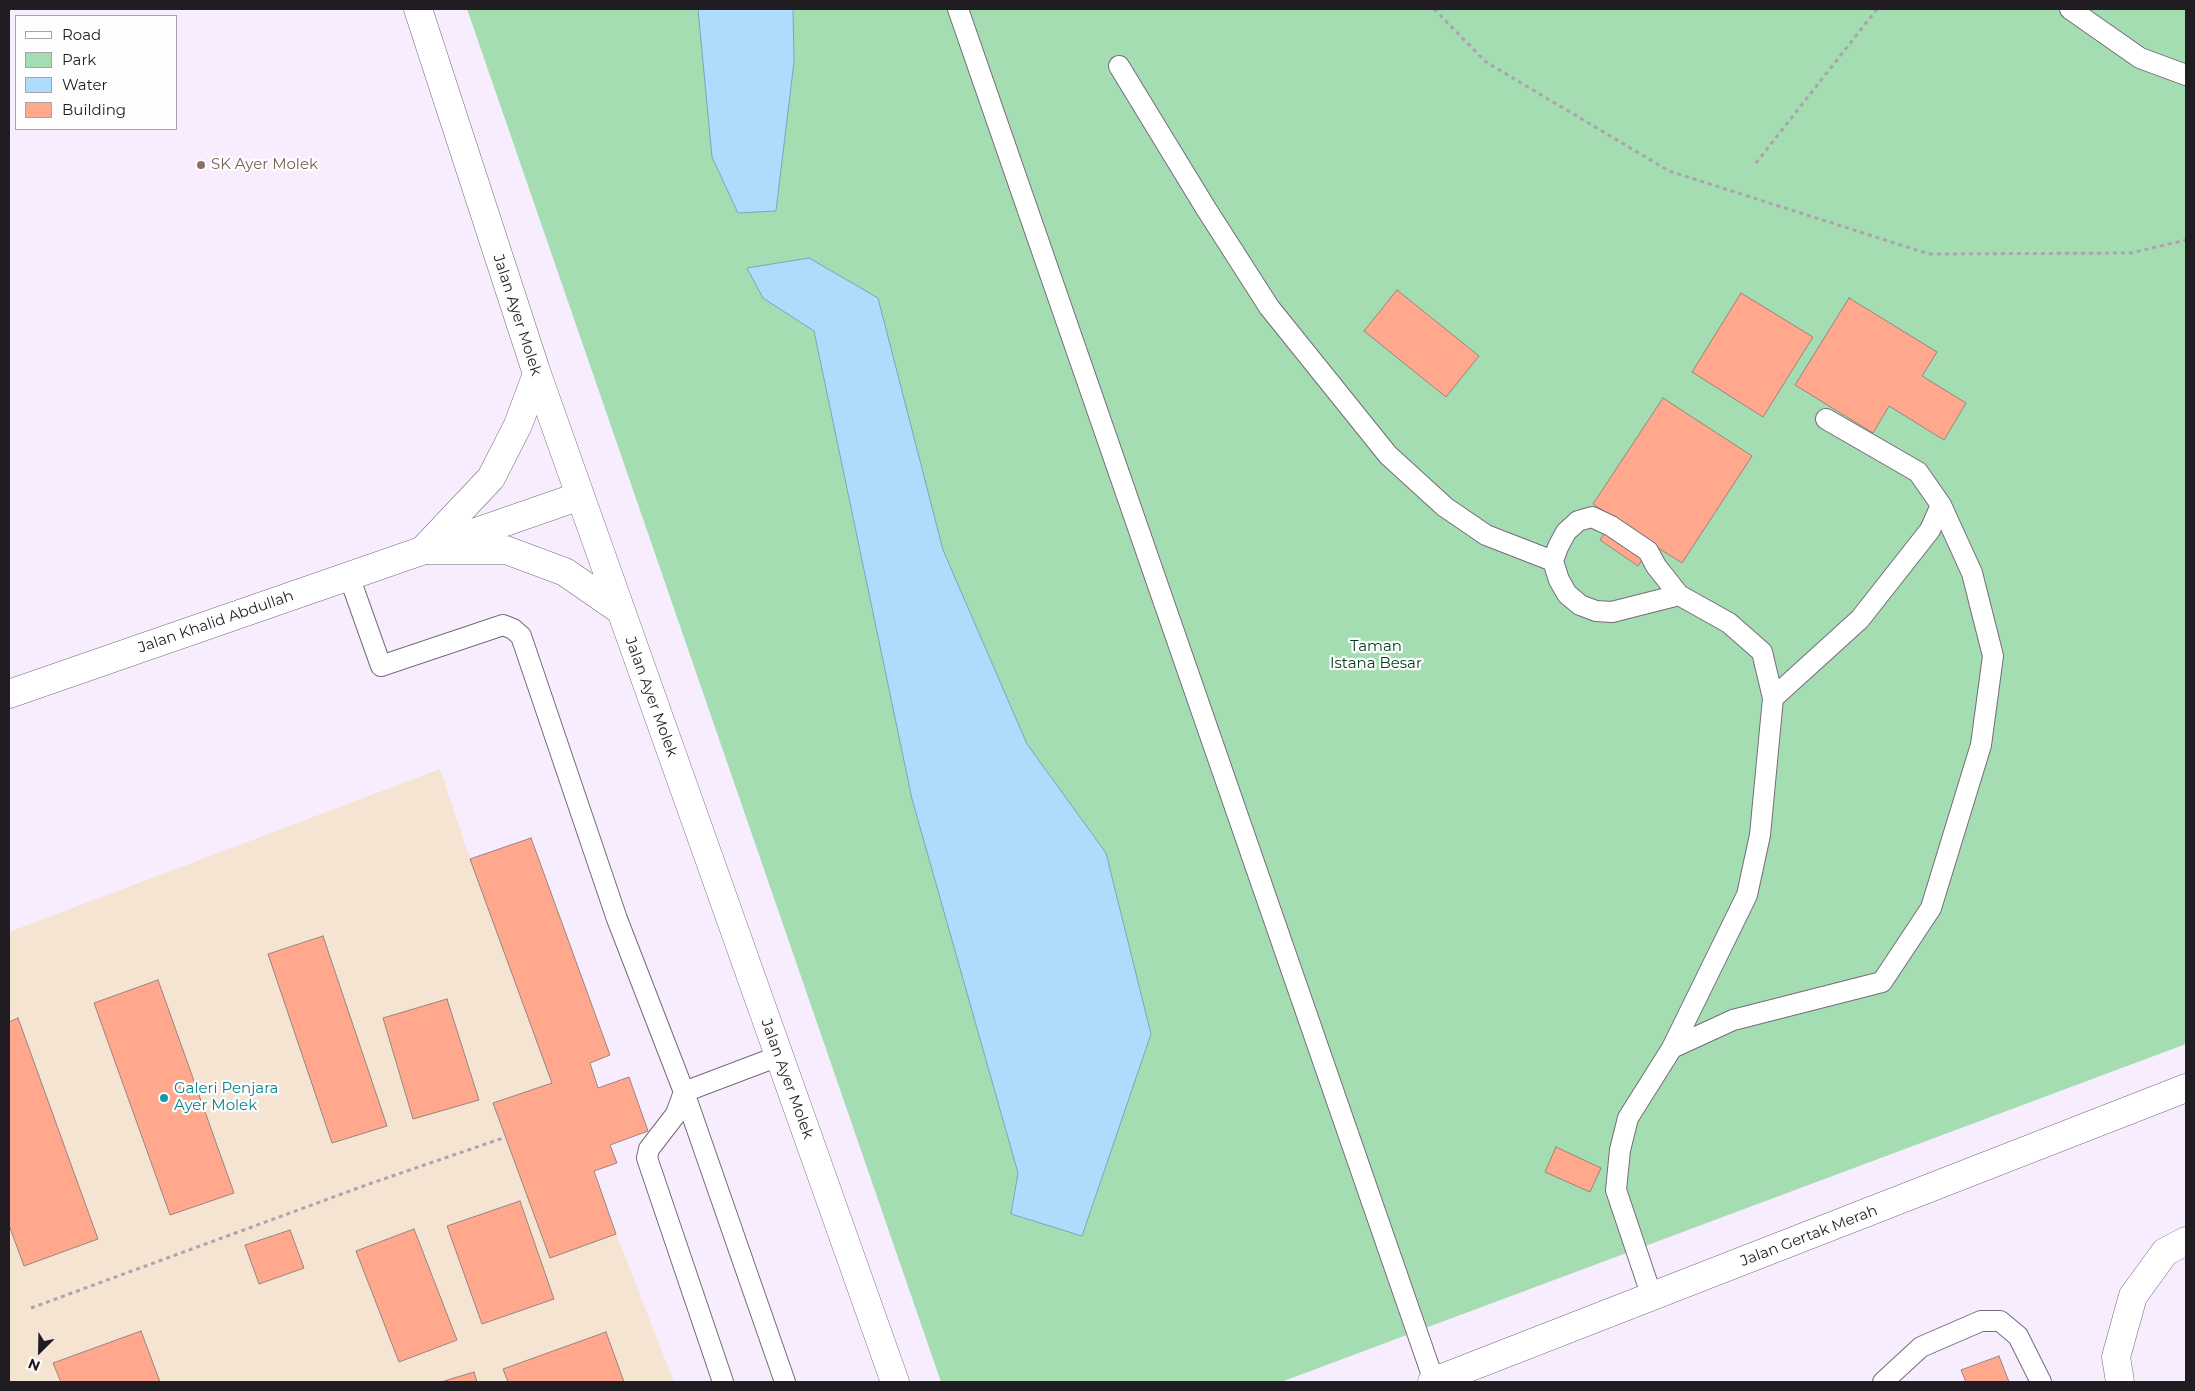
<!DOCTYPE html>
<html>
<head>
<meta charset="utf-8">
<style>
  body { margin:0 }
  #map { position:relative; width:2195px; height:1391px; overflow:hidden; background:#f7edfe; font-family:Montserrat,sans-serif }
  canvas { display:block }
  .frame { position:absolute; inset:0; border:10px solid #201c22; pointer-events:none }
  .legend { position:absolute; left:15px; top:15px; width:162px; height:115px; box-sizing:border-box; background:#fefefe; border:1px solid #a5a4a6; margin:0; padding:6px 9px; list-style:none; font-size:15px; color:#201c22 }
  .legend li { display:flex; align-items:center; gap:10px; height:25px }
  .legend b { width:25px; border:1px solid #a5a4a6 }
  .north { position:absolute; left:15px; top:1326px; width:50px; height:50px; -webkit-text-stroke:4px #fefefe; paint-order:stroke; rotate:203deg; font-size:14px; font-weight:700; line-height:20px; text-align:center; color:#201c22 }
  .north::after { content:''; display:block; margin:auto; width:18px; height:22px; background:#201c22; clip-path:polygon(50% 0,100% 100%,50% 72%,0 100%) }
</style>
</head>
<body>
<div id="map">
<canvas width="2195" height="1391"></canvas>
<div class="frame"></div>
<ul class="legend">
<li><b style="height:6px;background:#fff"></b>Road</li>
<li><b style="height:14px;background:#a5ddb3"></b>Park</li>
<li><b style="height:14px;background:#aedcfd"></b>Water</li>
<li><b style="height:14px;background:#ffa88d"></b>Building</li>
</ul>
<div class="north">N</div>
</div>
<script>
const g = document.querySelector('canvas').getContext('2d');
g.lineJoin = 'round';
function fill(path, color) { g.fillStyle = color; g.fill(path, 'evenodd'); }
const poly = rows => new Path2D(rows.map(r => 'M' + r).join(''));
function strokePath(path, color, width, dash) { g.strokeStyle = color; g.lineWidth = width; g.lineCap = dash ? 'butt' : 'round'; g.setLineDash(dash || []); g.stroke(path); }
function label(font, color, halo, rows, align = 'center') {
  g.font = font + ' Montserrat,sans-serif'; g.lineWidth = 4.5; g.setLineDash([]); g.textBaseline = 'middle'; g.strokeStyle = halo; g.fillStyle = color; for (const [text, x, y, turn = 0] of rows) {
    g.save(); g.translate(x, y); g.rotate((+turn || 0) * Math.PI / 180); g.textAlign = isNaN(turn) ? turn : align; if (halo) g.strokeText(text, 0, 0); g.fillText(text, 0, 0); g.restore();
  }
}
fill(poly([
  [440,769,470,859,674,1382,9,1382,9,932]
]), '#f6e4d3');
fill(poly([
  [467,9,2186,9,2186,1044,1281,1382,941,1382]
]), '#a5ddb3');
const water = poly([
  [698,9,793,9,794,62,776,211,738,213,712,157,698,9],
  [809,258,878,298,943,550,1027,744,1106,853,1151,1034,1082,1236,1011,1214,1018,1173,912,799,814,331,763,298,747,268,809,258]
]);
fill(water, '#aedcfd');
strokePath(water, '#83a2bb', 1);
const building = poly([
  [1397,290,1479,356,1446,397,1364,331,1397,290],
  [1741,293,1813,337,1763,417,1692,372,1741,293],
  [1849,298,1937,352,1922,376,1966,403,1944,440,1889,406,1873,433,1795,385,1849,298],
  [1663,398,1752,456,1682,563,1652,544,1638,566,1600,540,1614,518,1593,504,1663,398],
  [531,838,610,1055,590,1063,598,1088,629,1077,648,1131,610,1145,617,1163,594,1171,616,1234,550,1258,493,1103,552,1083,470,859,531,838],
  [323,936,387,1126,332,1143,268,954,323,936],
  [158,980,234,1193,170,1215,94,1003,158,980],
  [447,999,479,1100,413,1119,383,1018,447,999],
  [18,1018,98,1239,24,1266,9,1225,9,1022,18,1018],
  [1556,1147,1601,1168,1590,1192,1545,1172,1556,1147],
  [520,1201,554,1299,482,1324,447,1226,520,1201],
  [414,1229,457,1340,399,1362,356,1251,414,1229],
  [290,1230,304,1268,259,1284,245,1245,290,1230],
  [141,1331,160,1382,61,1382,53,1363,141,1331],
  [606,1332,624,1382,508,1382,503,1369,606,1332],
  [1999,1356,2009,1382,1966,1382,1961,1370,1999,1356],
  [474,1372,477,1382,441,1382,474,1372]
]);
fill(building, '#ffa88d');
strokePath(building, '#98857f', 1);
const lane = poly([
  [958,9,1434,1381],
  [2070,9,2140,58,2186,75],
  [1119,66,1205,207,1269,307,1388,455,1445,507,1486,535,1553,561],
  [349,576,381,666,503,625,513,629,521,636,617,919,684,1092,785,1382],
  [1773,698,1860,619,1930,530,1941,505,1918,472,1826,419],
  [1672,1048,1747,895,1760,835,1773,698,1762,652,1729,623,1679,595,1656,566,1648,551,1611,526,1592,517,1578,521,1566,532,1558,547,1553,561,1559,580,1567,594,1580,605,1596,611,1612,612,1679,595],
  [1652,1297,1616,1190,1620,1150,1628,1118,1672,1048,1733,1020,1882,982,1931,908,1981,745,1993,656,1972,573,1941,505],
  [723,1382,647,1158,649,1149,676,1114,684,1092,779,1056],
  [1883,1382,1921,1347,1981,1321,2000,1321,2018,1336,2041,1382]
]);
const street = poly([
  [9,694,580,496],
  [2120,1382,2116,1357,2133,1296,2165,1252,2186,1241]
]);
const secondary = poly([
  [418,9,537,374,895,1382],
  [423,550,491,478,518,425,537,374],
  [423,550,506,550,565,572,620,610],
  [1432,1382,2186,1088]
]);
strokePath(lane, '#756b7a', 22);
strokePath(street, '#756b7a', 29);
strokePath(secondary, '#756b7a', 29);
strokePath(poly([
  [1434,9,1486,62,1669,171,1929,254,2131,253,2186,240],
  [1756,163,1877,9],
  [31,1308,369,1184,506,1137]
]), '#aba3b0', 3, [4, 4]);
strokePath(lane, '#fff', 20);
strokePath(street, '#fff', 28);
strokePath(secondary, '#fff', 28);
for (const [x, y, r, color] of [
  [201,165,5,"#8d6e63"],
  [164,1098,5,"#0f9aa8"]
]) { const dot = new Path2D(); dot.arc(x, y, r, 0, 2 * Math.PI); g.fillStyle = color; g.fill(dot); strokePath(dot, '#fefefe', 2); }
label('15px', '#785e54', '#fefefe', [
  ["SK Ayer Molek",211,165]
], 'left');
label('15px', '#201c22', '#fefefe', [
  ["Jalan Ayer Molek",517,315,72],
  ["Jalan Khalid Abdullah",216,622,-19],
  ["Jalan Ayer Molek",651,697,70],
  ["Jalan Ayer Molek",787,1079,70],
  ["Jalan Gertak Merah",1809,1236,-21]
]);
label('15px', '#03421f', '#fefefe', [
  ["Taman",1376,647],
  ["Istana Besar",1376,664]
]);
label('15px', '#0d838f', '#fefefe', [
  ["Galeri Penjara",174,1089],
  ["Ayer Molek",174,1106]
], 'left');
</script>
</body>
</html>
